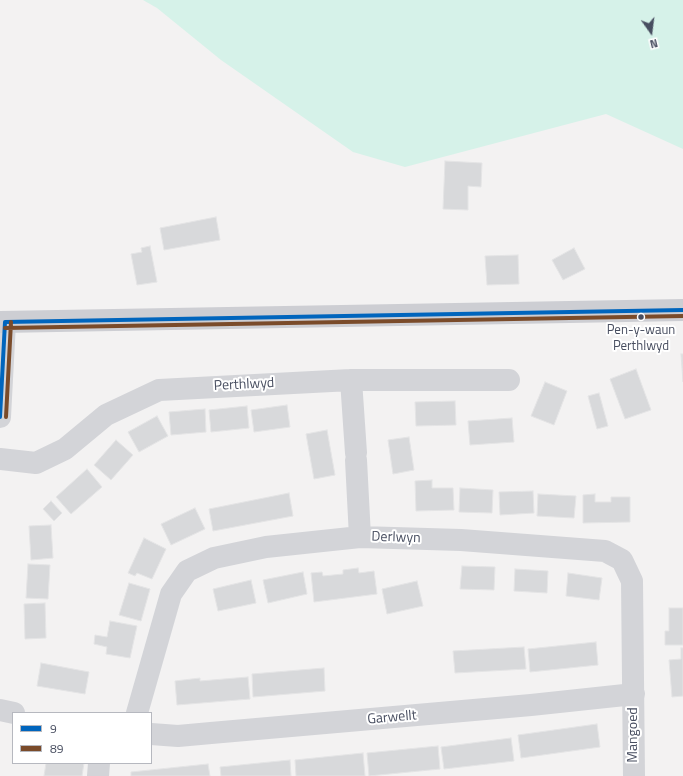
<!DOCTYPE html>
<html>
<head>
<meta charset="utf-8">
<style>
  body { margin:0 }
  #map { position:relative; width:683px; height:776px; overflow:hidden; background:#f3f2f2; font-family:"Titillium Web",sans-serif }
  canvas { display:block }
  .legend { position:absolute; left:12px; top:712px; width:140px; height:52px; box-sizing:border-box; background:#fff; border:1px solid #b6b8bf; margin:0; padding:5px 7px; list-style:none; font-size:12px; color:#484e60 }
  .legend li { display:flex; align-items:center; gap:8px; height:20px }
  .legend b { width:20px; border:1px solid #b6b8bf }
  .north { position:absolute; left:631px; top:12px; width:40px; height:40px; -webkit-text-stroke:3px #fff; paint-order:stroke; rotate:166deg; font-size:11px; font-weight:700; line-height:16px; text-align:center; color:#484e60 }
  .north::after { content:''; display:block; margin:auto; width:14px; height:18px; background:#484e60; clip-path:polygon(50% 0,100% 100%,50% 72%,0 100%) }
</style>
</head>
<body>
<div id="map">
<canvas width="683" height="776"></canvas>
<ul class="legend">
<li><b style="height:5px;background:#0065bd"></b>9</li>
<li><b style="height:5px;background:#7a4b2a"></b>89</li>
</ul>
<div class="north">N</div>
</div>
<script>
const g = document.querySelector('canvas').getContext('2d');
g.lineJoin = 'round';
function fill(path, color) { g.fillStyle = color; g.fill(path, 'evenodd'); }
const poly = rows => new Path2D(rows.map(r => 'M' + r).join(''));
function strokePath(path, color, width, dash) { g.strokeStyle = color; g.lineWidth = width; g.lineCap = dash ? 'butt' : 'round'; g.setLineDash(dash || []); g.stroke(path); }
function label(font, color, halo, rows, align = 'center') {
  g.font = font + ' "Titillium Web",sans-serif'; g.lineWidth = 4; g.setLineDash([]); g.textBaseline = 'middle'; g.strokeStyle = halo; g.fillStyle = color; for (const [text, x, y, turn = 0] of rows) {
    g.save(); g.translate(x, y); g.rotate((+turn || 0) * Math.PI / 180); g.textAlign = isNaN(turn) ? turn : align; if (halo) g.strokeText(text, 0, 0); g.fillText(text, 0, 0); g.restore();
  }
}
fill(poly([
  [143,0,683,0,683,149,606,114,405,167,353,152,221,60,157,8]
]), '#d6f2e9');
const building = poly([
  [445,161,482,163,481,187,468,186,468,210,443,209,445,161],
  [216,217,220,240,164,250,160,228,216,217],
  [150,246,157,282,137,285,131,254,142,252,141,248,150,246],
  [574,248,585,269,563,280,552,260,574,248],
  [518,255,519,284,487,285,485,256,518,255],
  [681,354,683,354,683,382,681,354],
  [636,369,651,410,625,419,610,379,636,369],
  [545,382,567,391,554,425,531,416,545,382],
  [599,393,608,426,597,429,588,396,599,393],
  [455,401,456,425,416,426,415,402,455,401],
  [287,405,290,427,254,432,251,410,287,405],
  [247,406,249,428,211,432,209,410,247,406],
  [205,409,206,432,171,435,169,412,205,409],
  [157,416,168,436,139,452,128,432,157,416],
  [512,418,514,442,470,445,468,421,512,418],
  [327,430,335,475,314,479,306,434,327,430],
  [409,437,414,470,393,474,388,440,409,437],
  [116,440,133,455,111,480,94,465,116,440],
  [87,469,102,487,71,514,56,497,87,469],
  [432,480,432,488,453,488,454,510,416,511,415,481,432,480],
  [460,488,493,490,492,513,459,512,460,488],
  [533,491,534,513,500,515,499,492,533,491],
  [289,493,293,516,213,531,209,509,289,493],
  [538,494,576,496,574,518,537,516,538,494],
  [595,494,595,502,611,502,611,497,630,497,630,522,583,523,583,495,595,494],
  [51,501,62,513,54,521,43,509,51,501],
  [195,508,205,529,171,545,161,524,195,508],
  [51,525,53,558,31,560,29,526,51,525],
  [144,538,166,549,152,579,137,573,135,576,128,573,144,538],
  [28,564,50,565,48,599,26,598,28,564],
  [462,566,495,567,494,590,460,589,462,566],
  [358,568,359,573,374,571,377,594,314,602,311,573,322,572,323,576,343,574,343,570,358,568],
  [515,569,548,571,547,593,514,591,515,569],
  [303,572,307,594,268,603,263,580,303,572],
  [568,573,602,578,599,600,566,596,568,573],
  [251,580,256,603,218,611,213,589,251,580],
  [417,581,423,606,387,614,382,589,417,581],
  [129,583,150,589,141,621,119,615,129,583],
  [45,603,46,638,25,639,24,604,45,603],
  [669,608,683,608,683,645,665,645,665,631,669,631,669,608],
  [110,621,137,626,130,658,106,654,107,647,94,644,95,635,107,637,110,621],
  [596,642,598,665,530,672,528,649,596,642],
  [524,647,526,669,455,673,453,651,524,647],
  [681,648,683,648,683,696,672,697,669,660,681,659,681,648],
  [41,663,89,672,85,694,37,686,41,663],
  [324,668,325,691,253,697,252,674,324,668],
  [248,677,250,699,177,705,175,681,200,678,200,681,248,677],
  [597,724,600,747,521,758,518,735,597,724],
  [511,738,514,761,444,769,441,747,511,738],
  [438,746,440,769,369,776,367,753,438,746],
  [363,753,365,776,296,776,295,760,363,753],
  [290,760,291,776,221,776,220,767,290,760],
  [46,763,84,763,82,776,44,776,46,763],
  [208,764,210,776,131,776,131,772,208,764]
]);
fill(building, '#d8d9db');
strokePath(building, '#e4e4e5', 1);
strokePath(poly([
  [351,380,356,453],
  [0,417,5,322],
  [0,459,36,463,65,449,106,415,159,390,351,380,509,380],
  [356,460,360,537],
  [0,710,14,713],
  [137,713,171,594,187,571,214,558,266,547,360,537,461,540,605,551,622,560,632,581,634,776],
  [151,734,178,736,211,733,531,705,634,694],
  [98,776,99,763]
]), '#d3d4d8', 22);
strokePath(poly([
  [0,322,683,310]
]), '#cdced3', 22);
strokePath(poly([
  [5,322,683,310],
  [0,417,5,322]
]), '#0065bd', 4);
strokePath(poly([
  [5,328,683,316],
  [6,417,11,322]
]), '#7a4b2a', 4);
for (const [x, y, r, color] of [
  [641,317,3.5,"#484e60"]
]) { const dot = new Path2D(); dot.arc(x, y, r, 0, 2 * Math.PI); g.fillStyle = color; g.fill(dot); strokePath(dot, '#fff', 1.5); }
label('13px', '#484e60', '#fff', [
  ["Pen-y-waun",641,331],
  ["Perthlwyd",641,347]
]);
label('14px', '#484e60', '#fff', [
  ["Perthlwyd",244,385,-3],
  ["Derlwyn",396,538,2],
  ["Garwellt",392,718,-5],
  ["Mangoed",634,735,-90]
]);
</script>
</body>
</html>
